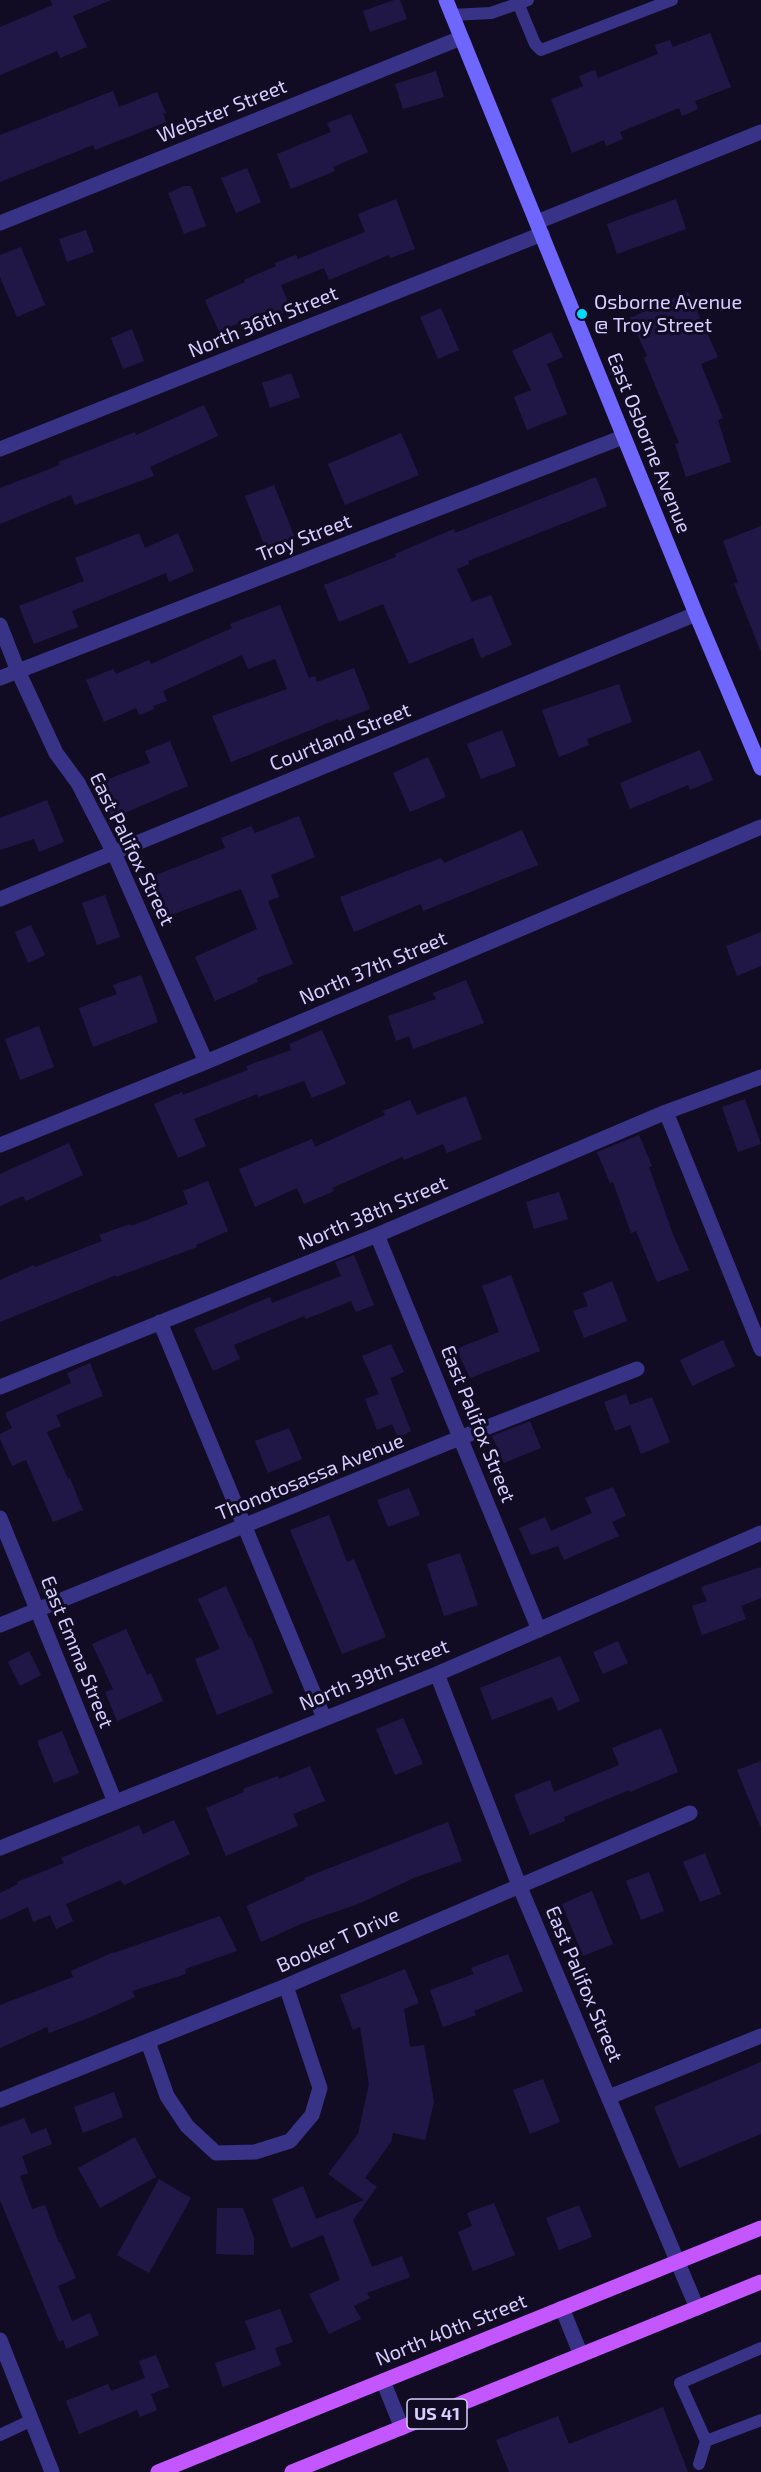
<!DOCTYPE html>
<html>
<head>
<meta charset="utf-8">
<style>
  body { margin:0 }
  canvas { display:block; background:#110c24 }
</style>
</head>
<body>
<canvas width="761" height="2472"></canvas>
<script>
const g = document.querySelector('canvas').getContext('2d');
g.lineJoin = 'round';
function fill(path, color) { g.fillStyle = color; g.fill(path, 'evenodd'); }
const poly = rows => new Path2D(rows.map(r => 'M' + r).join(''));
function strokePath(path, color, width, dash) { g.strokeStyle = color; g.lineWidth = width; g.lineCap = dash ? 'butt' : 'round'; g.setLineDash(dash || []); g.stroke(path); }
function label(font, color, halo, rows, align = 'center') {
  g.font = font + ' "Exo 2",sans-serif'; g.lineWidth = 6; g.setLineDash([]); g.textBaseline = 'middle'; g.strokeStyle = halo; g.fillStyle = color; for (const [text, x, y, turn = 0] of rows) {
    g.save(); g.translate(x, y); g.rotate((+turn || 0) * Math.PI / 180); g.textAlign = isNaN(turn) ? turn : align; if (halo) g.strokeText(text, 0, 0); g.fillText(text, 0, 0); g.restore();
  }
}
fill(poly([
  [50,0,111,0,73,16,87,47,60,58,57,51,0,75,0,27,53,5],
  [394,0,400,0,407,19,370,32,363,11],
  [710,33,731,87,695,101,698,109,682,116,679,108,620,132,623,139,606,146,604,140,572,153,551,99,583,86,579,76,595,70,598,78,658,54,655,45,670,40,673,47],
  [436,71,444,97,403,109,395,84],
  [113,91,119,107,157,92,166,113,163,114,166,122,95,150,93,145,0,182,0,135],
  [351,114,368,152,333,167,335,171,291,189,277,154,331,132,327,123],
  [247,168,261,202,236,213,221,178],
  [184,186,191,186,206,226,184,234,168,193],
  [396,199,415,249,390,258,389,255,329,280,324,268,281,285,291,310,261,322,258,314,219,332,205,300,245,282,244,280,276,266,275,263,296,255,298,259,365,232,358,214],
  [676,199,686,229,617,254,607,224],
  [86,230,94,252,67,262,59,239],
  [21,247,45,305,17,317,0,277,0,255],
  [688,292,718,357,701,364,723,418,718,420,731,462,686,477,675,444,679,443,644,358,647,356,630,318],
  [441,308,459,350,438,359,420,317],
  [132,329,144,361,123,369,111,338],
  [551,332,563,357,547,364,567,414,527,430,514,397,531,390,512,351],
  [291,373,300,397,270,408,262,383],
  [204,405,218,436,150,467,154,476,75,505,71,495,0,524,0,488,60,465,58,462,90,450,135,432,136,435],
  [401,433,419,475,345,505,328,464],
  [596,477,607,506,468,561,469,564,457,569,472,602,491,595,512,645,481,658,473,638,409,664,383,604,339,622,324,585,396,557,395,554,454,529,455,533],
  [274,485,295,538,266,549,245,496],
  [761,526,761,650,760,650,734,584,738,582,723,541],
  [139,533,145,548,178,533,194,571,169,582,166,573,72,611,78,627,34,644,19,606,84,581,75,558],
  [280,605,309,678,315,676,317,682,354,668,370,709,339,721,338,719,231,762,212,716,287,689,275,659,248,669,242,655,163,691,167,701,153,706,154,709,139,715,136,708,104,722,86,680,113,669,116,674,149,660,151,664,232,628,230,624],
  [619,684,632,722,587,739,589,745,559,757,542,710],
  [502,730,516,766,481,779,467,744],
  [170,741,188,786,110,819,96,784,150,763,145,751],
  [700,750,713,780,690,790,688,785,630,809,620,783],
  [428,757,446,797,410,812,393,773],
  [47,800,64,842,39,852,34,839,0,850,0,818],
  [299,816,315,857,271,875,279,897,268,901,293,964,257,978,258,982,215,1001,195,957,257,929,241,889,163,918,148,878,225,848,221,838,251,826,255,833],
  [522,830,538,865,423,911,421,904,354,932,340,897,441,858,444,863],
  [105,895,120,937,97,945,82,903],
  [31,925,45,955,28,963,15,932],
  [761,932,761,966,737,976,726,946],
  [141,975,158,1022,93,1047,79,1008,117,994,113,985],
  [466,980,484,1023,413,1049,409,1036,396,1041,388,1016,436,999,433,993],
  [39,1026,54,1067,20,1080,5,1039],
  [322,1030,346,1084,312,1098,304,1081,258,1097,257,1094,194,1119,206,1146,178,1158,154,1104,182,1092,183,1095,248,1070,246,1066,291,1050,289,1044],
  [466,1096,482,1139,447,1153,443,1144,404,1160,402,1157,332,1188,334,1191,304,1204,297,1188,255,1207,239,1169,312,1139,315,1147,385,1115,383,1111,410,1100,417,1115],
  [745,1099,761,1144,738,1152,722,1107],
  [639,1135,652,1166,649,1167,674,1237,689,1270,657,1282,636,1231,631,1233,613,1182,610,1183,597,1152],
  [69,1143,83,1175,26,1201,23,1196,0,1206,0,1174],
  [208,1181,228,1231,196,1245,197,1247,116,1277,116,1275,0,1322,0,1280,34,1265,35,1267,102,1241,99,1235,130,1224,131,1226,188,1204,183,1191],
  [559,1192,568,1219,534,1229,526,1202],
  [354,1255,374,1305,356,1312,351,1301,306,1319,304,1316,234,1345,240,1359,213,1371,194,1329,270,1297,272,1303,341,1276,335,1262],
  [511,1275,540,1351,470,1378,456,1349,499,1332,482,1286],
  [612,1281,627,1321,584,1338,573,1311,588,1306,583,1293],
  [723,1340,735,1366,692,1386,680,1360],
  [391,1344,404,1372,390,1378,411,1431,398,1437,392,1424,377,1430,365,1399,379,1394,362,1356],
  [90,1363,103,1396,56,1415,61,1426,47,1432,68,1479,70,1478,83,1510,53,1522,26,1460,12,1466,0,1439,0,1434,12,1428,5,1413,71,1383,67,1373],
  [626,1394,630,1405,652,1397,670,1442,641,1454,630,1425,615,1431,604,1402],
  [530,1421,541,1448,504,1463,492,1436],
  [289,1428,302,1459,268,1473,255,1441],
  [613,1487,626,1516,612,1522,619,1536,564,1560,558,1546,531,1555,519,1528,545,1517,551,1531,592,1513,585,1498],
  [409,1488,420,1515,388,1527,377,1500],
  [329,1515,347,1562,354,1559,386,1637,342,1654,290,1530],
  [460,1553,478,1605,444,1616,427,1564],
  [761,1567,761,1598,741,1606,746,1619,702,1635,692,1606,707,1601,701,1587],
  [226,1586,249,1638,251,1637,273,1693,217,1715,195,1659,220,1649,198,1599],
  [126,1629,147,1675,151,1673,163,1701,117,1721,105,1692,113,1689,92,1644],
  [618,1641,628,1663,603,1674,593,1652],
  [29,1651,41,1675,20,1686,8,1662],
  [560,1656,580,1701,558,1711,552,1697,492,1720,480,1688],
  [403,1718,423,1764,395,1775,376,1729],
  [661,1728,678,1772,630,1792,629,1790,564,1817,565,1821,530,1835,514,1795,550,1780,554,1792,619,1765,612,1748],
  [62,1731,79,1773,54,1783,37,1741],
  [761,1761,761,1826,760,1826,737,1770],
  [310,1766,325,1801,293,1814,298,1826,226,1856,206,1808,244,1792,243,1789,278,1776,279,1779],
  [174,1820,190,1854,124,1885,121,1880,66,1904,73,1921,56,1929,50,1915,33,1922,28,1907,0,1920,0,1893,18,1884,17,1882,64,1863,61,1858,139,1825,143,1834],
  [448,1822,462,1861,414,1878,358,1904,303,1923,261,1942,247,1907,248,1905,305,1880,304,1878],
  [705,1853,721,1894,700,1902,683,1862],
  [649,1872,664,1911,641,1920,626,1881],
  [592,1891,613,1944,583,1956,562,1904],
  [220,1916,237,1951,185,1969,186,1974,132,1991,135,1997,91,2017,49,2033,47,2027,0,2048,0,2005,73,1977,71,1971,114,1952,114,1953],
  [508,1954,523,1991,474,2011,476,2015,443,2027,430,1990,474,1974,471,1968],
  [405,1969,419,2003,404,2009,410,2047,424,2045,434,2102,425,2140,393,2133,391,2142,365,2178,377,2187,353,2220,372,2267,402,2256,410,2277,367,2293,370,2298,354,2306,361,2319,329,2334,309,2294,340,2280,323,2235,291,2248,272,2199,303,2186,316,2219,364,2200,328,2174,358,2134,369,2084,360,2027,353,2030,340,1995],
  [761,2062,761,2134,679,2168,654,2107],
  [543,2079,560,2122,530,2134,513,2090],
  [114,2092,123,2117,83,2133,74,2107],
  [24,2118,31,2134,46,2128,52,2144,22,2156,28,2173,20,2176,32,2209,45,2205,59,2243,60,2242,76,2278,58,2286,72,2321,90,2313,99,2335,66,2349,63,2340,59,2342,0,2200,0,2127],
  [135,2137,156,2177,100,2208,78,2168],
  [159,2179,191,2198,149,2273,117,2255],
  [494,2203,515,2255,473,2271,458,2232,472,2226,467,2213],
  [579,2205,592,2237,559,2250,546,2218],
  [217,2208,243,2208,254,2238,254,2255,216,2254],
  [280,2309,293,2342,275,2348,281,2365,223,2387,215,2363,256,2349,245,2321],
  [156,2355,169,2387,151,2394,157,2410,140,2417,137,2410,79,2434,66,2401,108,2384,111,2391,145,2378,139,2361],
  [663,2407,688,2472,509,2472,496,2440,558,2416,569,2444]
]), '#211746');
strokePath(poly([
  [518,3,535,44,541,50,672,0],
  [452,15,491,13,528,0],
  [761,2348,680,2383,706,2441,761,2420],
  [0,2435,32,2420],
  [699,2464,706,2441]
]), '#383387', 12);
strokePath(poly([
  [537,222,761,132],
  [0,223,461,38],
  [0,449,542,234],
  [0,625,18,671,56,753,78,783,114,853,206,1062],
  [0,678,623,437],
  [0,899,696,614],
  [666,1112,761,1349],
  [0,1145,206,1062,761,827],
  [377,1235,539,1630],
  [160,1322,324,1718],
  [0,1387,377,1235,666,1112,761,1077],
  [0,1518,115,1802],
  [0,1625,462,1437,637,1369],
  [437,1674,519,1885,697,2308],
  [0,1848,437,1674,761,1533],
  [148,2042,167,2096,187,2126,216,2153,255,2152,290,2141,312,2115,320,2088,286,1986],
  [609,2097,761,2036],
  [0,2100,286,1986,690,1813],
  [562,2308,581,2355],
  [0,2340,52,2472],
  [383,2381,402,2428]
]), '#383387', 15);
strokePath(poly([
  [446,0,696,614,761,768]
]), '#6e66ff', 15);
strokePath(poly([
  [158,2472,761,2228],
  [292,2472,761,2282]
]), '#c456ff', 15);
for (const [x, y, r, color] of [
  [582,314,6,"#00dbfa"]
]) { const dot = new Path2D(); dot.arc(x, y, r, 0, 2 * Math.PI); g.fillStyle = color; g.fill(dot); strokePath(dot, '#110c24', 2); }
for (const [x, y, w] of [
  [437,2414,60]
]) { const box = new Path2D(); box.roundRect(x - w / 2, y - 15, w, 30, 4.5); g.fillStyle = '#110c24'; g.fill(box); strokePath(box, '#d6cfff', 1.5); }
label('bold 18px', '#d6cfff', null, [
  ["US 41",437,2414]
]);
label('20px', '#d6cfff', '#110c24', [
  ["Webster Street",222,111,-22],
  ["North 36th Street",263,322,-22],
  ["East Osborne Avenue",649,443,68],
  ["Troy Street",304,538,-21],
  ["Courtland Street",340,737,-22],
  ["East Palifox Street",132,849,64],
  ["North 37th Street",373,968,-23],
  ["North 38th Street",373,1213,-23],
  ["East Palifox Street",478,1424,68],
  ["Thonotosassa Avenue",310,1477,-22],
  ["East Emma Street",77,1652,68],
  ["North 39th Street",374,1675,-22],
  ["Booker T Drive",338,1940,-24],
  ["East Palifox Street",584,1984,67],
  ["North 40th Street",451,2330,-22]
]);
label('20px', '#d6cfff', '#110c24', [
  ["Osborne Avenue",594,302],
  ["@ Troy Street",594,325]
], 'left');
</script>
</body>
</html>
